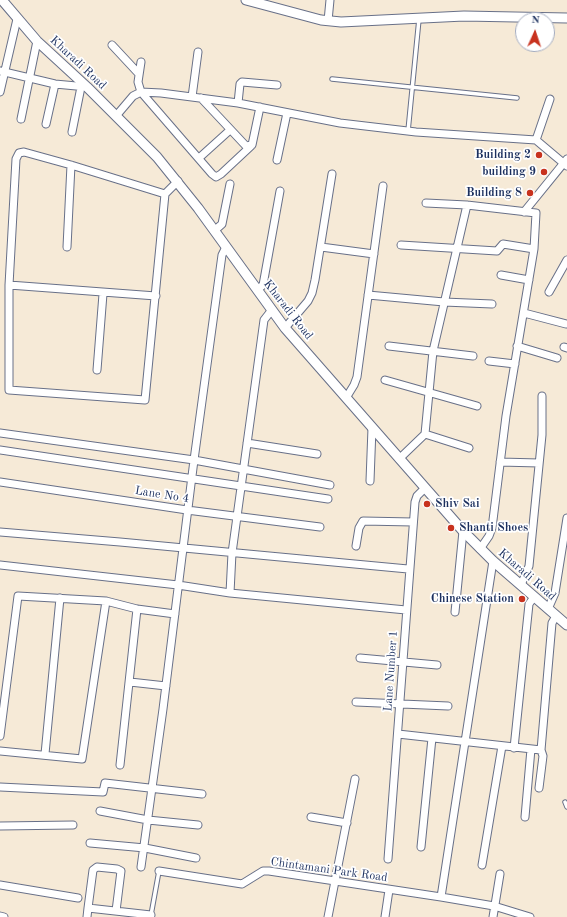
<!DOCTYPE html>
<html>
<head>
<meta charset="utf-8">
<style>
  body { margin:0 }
  #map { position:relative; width:567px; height:917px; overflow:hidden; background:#f6ead7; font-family:"Old Standard TT",serif }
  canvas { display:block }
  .north { position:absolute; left:515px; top:12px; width:40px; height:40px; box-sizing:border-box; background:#fff; border:1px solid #a4acbf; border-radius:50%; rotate:3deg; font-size:11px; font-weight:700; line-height:16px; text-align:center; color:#1b2f5e }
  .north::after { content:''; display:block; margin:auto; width:14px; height:18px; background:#c8321e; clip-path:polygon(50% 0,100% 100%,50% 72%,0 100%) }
</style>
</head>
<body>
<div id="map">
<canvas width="567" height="917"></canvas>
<div class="north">N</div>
</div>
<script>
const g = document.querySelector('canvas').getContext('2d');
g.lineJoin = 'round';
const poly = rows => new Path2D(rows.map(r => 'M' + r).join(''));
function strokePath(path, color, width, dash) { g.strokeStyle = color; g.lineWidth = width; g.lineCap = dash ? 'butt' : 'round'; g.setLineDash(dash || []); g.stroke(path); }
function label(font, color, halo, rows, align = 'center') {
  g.font = font + ' "Old Standard TT",serif'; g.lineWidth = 3.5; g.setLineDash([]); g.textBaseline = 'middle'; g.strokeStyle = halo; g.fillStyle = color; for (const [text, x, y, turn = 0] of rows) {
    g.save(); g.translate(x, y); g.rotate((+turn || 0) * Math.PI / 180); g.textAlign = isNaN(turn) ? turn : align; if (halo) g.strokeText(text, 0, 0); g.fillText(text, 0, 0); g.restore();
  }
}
const service = poly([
  [332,79,517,98],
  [408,131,419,19],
  [565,802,567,807],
  [151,915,159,871]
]);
const minor = poly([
  [328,21,330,0],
  [112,45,139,74],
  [141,62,138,82,141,92,212,174,216,177,221,174,251,146],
  [0,71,55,84,87,87],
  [0,92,17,19],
  [192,97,198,52],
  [201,98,246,146,252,145,260,107],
  [238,103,240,84,242,82,277,85],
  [116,116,133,96,141,92,161,93,238,103,340,123,416,132,536,140,567,166],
  [21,119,37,41],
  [46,124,55,84],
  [72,132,81,87],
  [536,140,550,99],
  [199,158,230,130],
  [277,160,287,113],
  [165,194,71,165,24,152,19,153,16,159,9,285,9,390,145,400,165,194,178,181],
  [426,203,467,205,536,213,534,249,506,416,492,528,489,536,480,549],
  [524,212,567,159],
  [214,231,222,224,230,184],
  [401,245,497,251,503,244,534,249],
  [67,247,71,165],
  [321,247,374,254],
  [501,275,529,280],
  [9,285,156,296],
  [257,290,263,285,280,191],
  [549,292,567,260],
  [368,295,444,302,492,304],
  [524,313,566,324],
  [285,328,308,301,312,293,315,280,332,174],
  [389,346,473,356],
  [517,346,557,358],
  [564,347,567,348],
  [489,361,515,364],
  [97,370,103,294],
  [385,380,477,406],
  [346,398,354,385,357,377,383,186],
  [0,433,194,460,330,485],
  [425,434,469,448],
  [247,443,317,454],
  [0,450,328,499],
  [399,459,425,434,433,351,467,205],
  [500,462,539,463],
  [370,481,372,428],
  [0,482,187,510,320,527],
  [0,532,120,542,408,569],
  [356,546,359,528,363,521,413,522],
  [0,565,178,585,230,593,406,610],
  [521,585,529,566,542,435,542,396],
  [230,593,232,553,264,320,271,311],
  [548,609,555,593,567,518],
  [455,612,463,531],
  [360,658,437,665],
  [130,682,166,686],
  [356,702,448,706],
  [398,734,541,750],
  [0,736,18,596,106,601,137,609,175,614],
  [514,748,529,604,534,597],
  [0,751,82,759,106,601],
  [45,754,60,598],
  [120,765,137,609],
  [0,787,103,792,105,783,202,794],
  [539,788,543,756,541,750,552,623,556,616],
  [100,811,148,820,198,825],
  [311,817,347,823],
  [525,817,531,749],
  [0,826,73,825],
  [90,843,145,848,196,858],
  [421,847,432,738],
  [388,859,415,502,417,496,425,488],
  [482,865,502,746],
  [141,867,163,709,194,460,222,255,226,247],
  [159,871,242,884,263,871,269,871,441,897,494,906,530,917],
  [0,885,78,898],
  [441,897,493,561],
  [88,908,93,870,97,867,117,869,121,871,116,911],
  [0,916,4,917],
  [87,917,88,908,151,915],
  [328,917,355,779],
  [385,917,389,890],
  [493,917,500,874]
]);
const tertiary = poly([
  [2,0,37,41,87,87,157,157,198,208,285,328,463,531,493,561,567,625],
  [246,0,321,20,341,22,464,16,567,18]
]);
strokePath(service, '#687088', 5.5);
strokePath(minor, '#687088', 9);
strokePath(tertiary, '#687088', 11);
strokePath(service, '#fff', 3.5);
strokePath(minor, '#fff', 7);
strokePath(tertiary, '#fff', 9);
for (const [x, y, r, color] of [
  [539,155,4,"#c8321e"],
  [544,172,4,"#c8321e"],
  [530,193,4,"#c8321e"],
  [427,504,4,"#c8321e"],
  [451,528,4,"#c8321e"],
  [522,599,4,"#c8321e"]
]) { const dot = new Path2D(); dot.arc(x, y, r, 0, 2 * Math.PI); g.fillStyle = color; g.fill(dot); strokePath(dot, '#fff', 1.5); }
label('12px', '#1b2f5e', '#fff', [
  ["Kharadi Road",78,63,43],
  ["Kharadi Road",288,310,52],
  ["Lane No 4",162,495,9],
  ["Kharadi Road",527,575,41],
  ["Lane Number 1",391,671,-86],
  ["Chintamani Park Road",329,870,8]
]);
label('bold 12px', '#1b2f5e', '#fff', [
  ["Building 2",531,155],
  ["building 9",536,172],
  ["Building 8",522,193],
  ["Shiv Sai",435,504,"left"],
  ["Shanti Shoes",459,528,"left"],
  ["Chinese Station",514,599]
], 'right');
</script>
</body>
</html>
